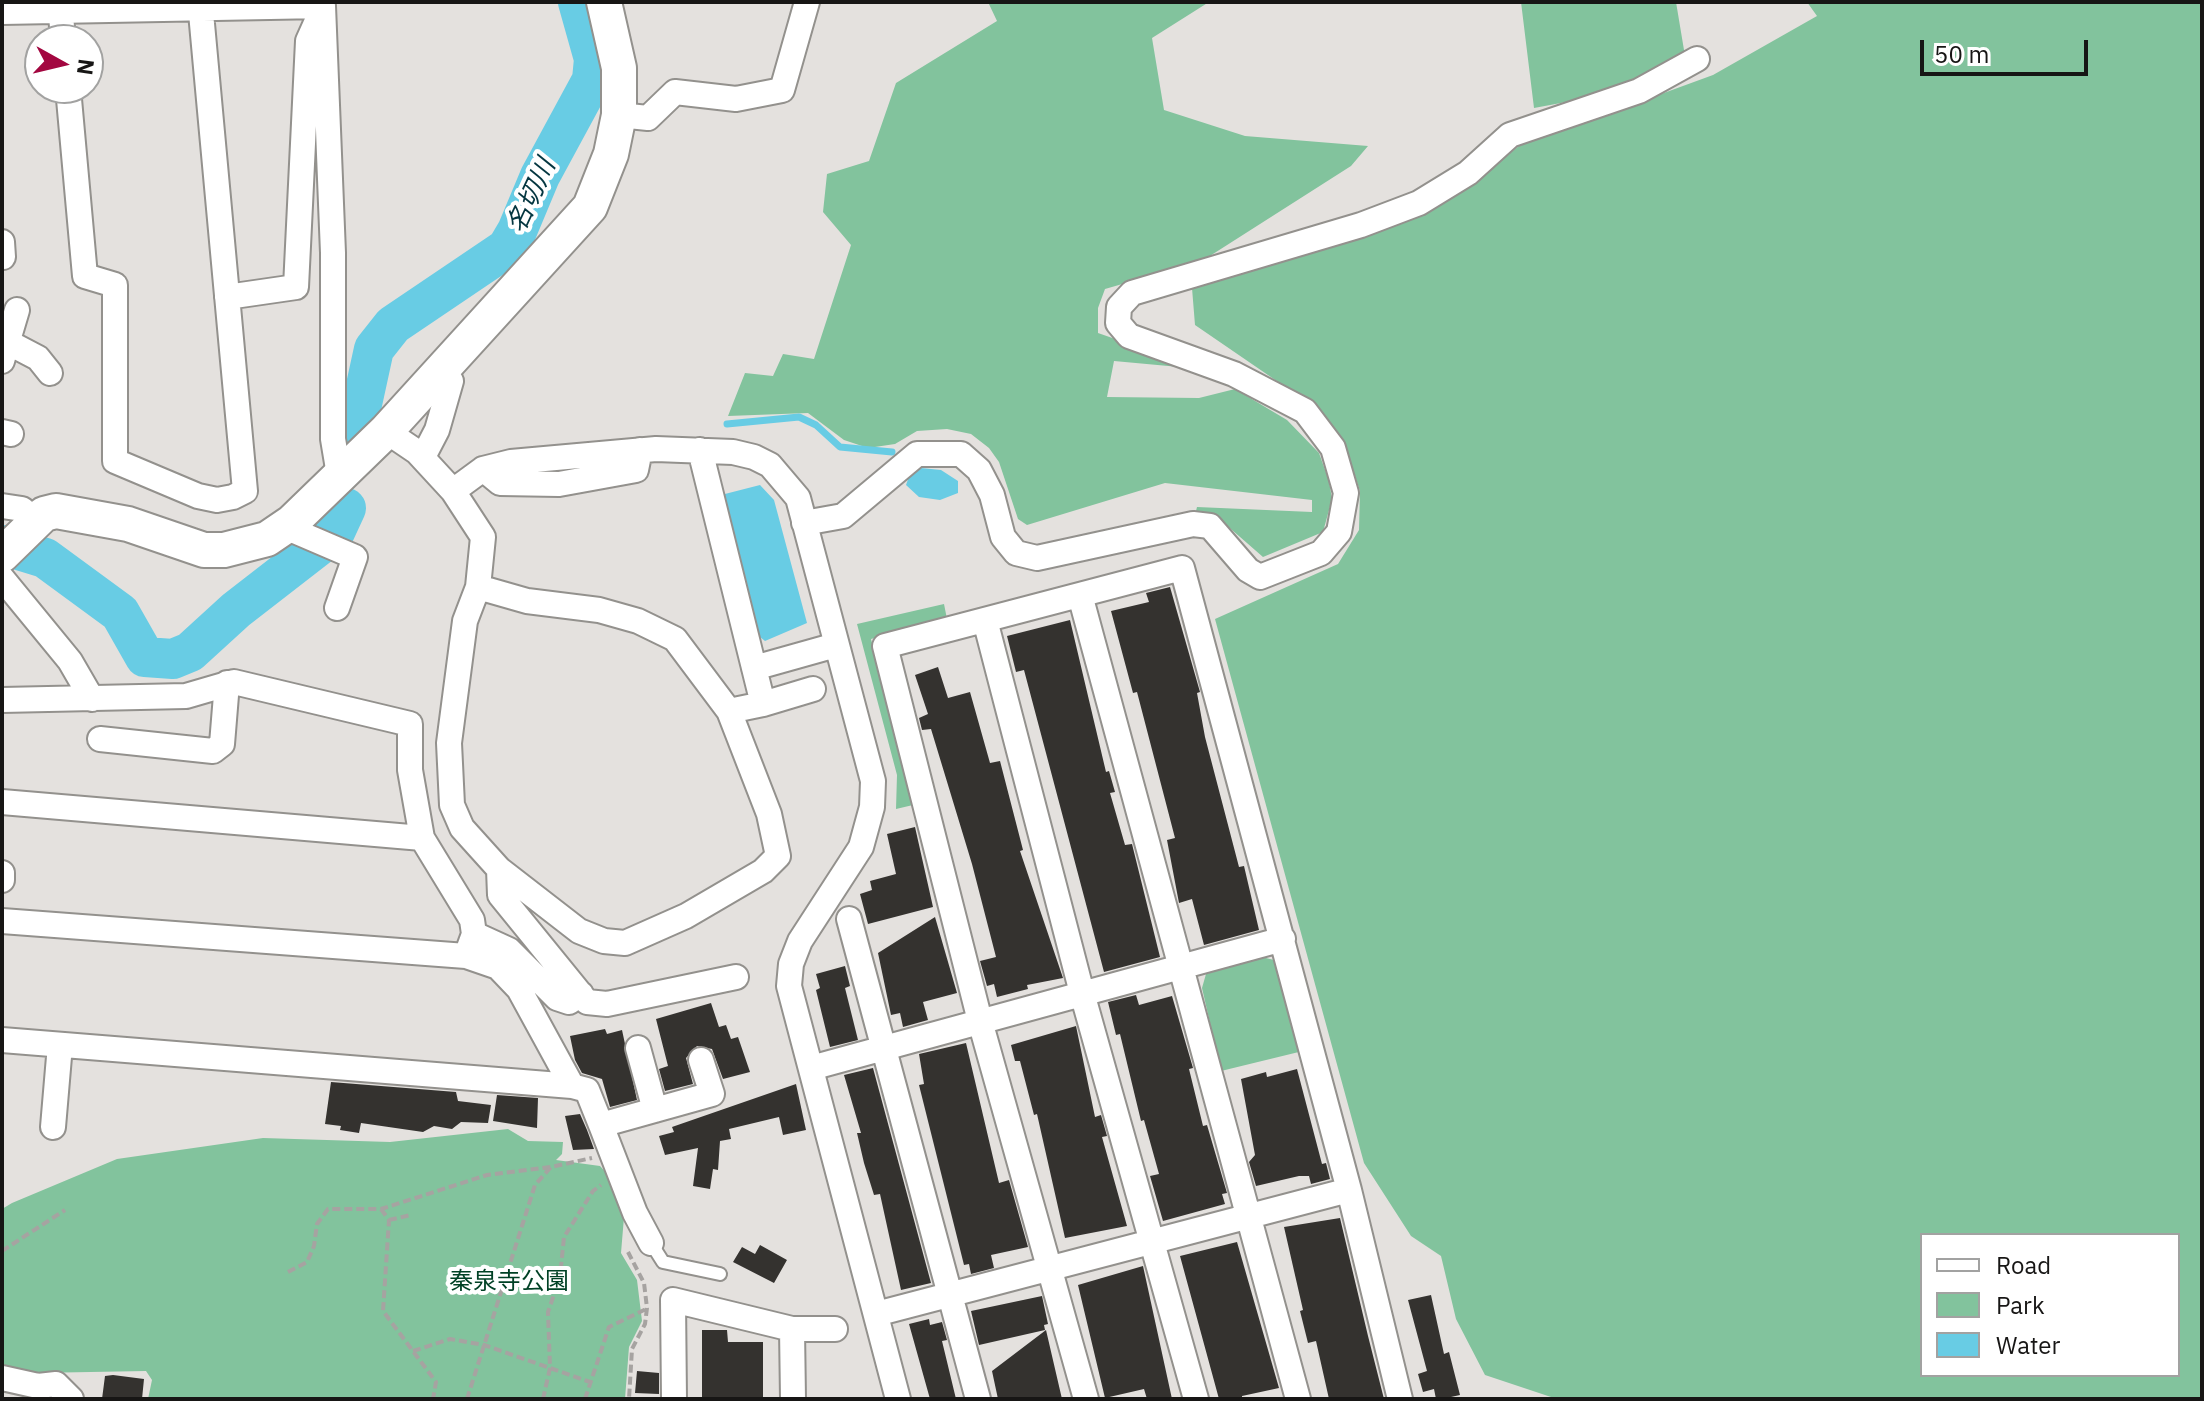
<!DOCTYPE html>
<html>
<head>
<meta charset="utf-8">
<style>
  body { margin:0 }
  #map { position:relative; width:2204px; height:1401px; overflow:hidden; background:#e4e1de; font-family:"IBM Plex Sans",sans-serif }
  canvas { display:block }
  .frame { position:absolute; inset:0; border:4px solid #171615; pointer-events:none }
  .legend { position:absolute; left:1920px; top:1233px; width:260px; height:144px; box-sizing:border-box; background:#fff; border:2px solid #a2a2a1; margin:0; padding:10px 14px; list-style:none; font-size:24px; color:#171615 }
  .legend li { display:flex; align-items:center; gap:16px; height:40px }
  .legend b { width:40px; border:2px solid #a2a2a1 }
  .north { position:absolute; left:24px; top:24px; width:80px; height:80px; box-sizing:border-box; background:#fff; border:2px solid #a2a2a1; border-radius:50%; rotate:98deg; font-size:22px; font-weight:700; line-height:32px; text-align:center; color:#171615 }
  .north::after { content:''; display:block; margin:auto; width:28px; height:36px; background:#a30740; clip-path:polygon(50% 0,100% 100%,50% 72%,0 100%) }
  .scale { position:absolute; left:1920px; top:40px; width:168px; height:36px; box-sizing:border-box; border:4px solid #171615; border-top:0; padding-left:10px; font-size:24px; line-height:28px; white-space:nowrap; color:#171615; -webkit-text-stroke:6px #fff; paint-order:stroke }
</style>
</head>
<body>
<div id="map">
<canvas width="2204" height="1401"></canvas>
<div class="frame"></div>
<ul class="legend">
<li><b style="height:10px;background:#fff"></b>Road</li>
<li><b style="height:22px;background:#82c39d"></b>Park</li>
<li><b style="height:22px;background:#68cce4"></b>Water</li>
</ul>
<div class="north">N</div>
<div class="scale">50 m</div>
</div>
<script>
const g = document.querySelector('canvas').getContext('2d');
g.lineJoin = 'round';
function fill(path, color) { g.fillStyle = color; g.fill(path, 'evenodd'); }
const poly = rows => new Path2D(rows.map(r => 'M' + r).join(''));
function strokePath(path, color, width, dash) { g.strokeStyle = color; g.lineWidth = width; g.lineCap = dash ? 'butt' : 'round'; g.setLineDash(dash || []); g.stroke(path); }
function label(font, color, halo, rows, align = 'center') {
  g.font = font + ' "IBM Plex Sans","Noto Sans JP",sans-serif'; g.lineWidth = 8; g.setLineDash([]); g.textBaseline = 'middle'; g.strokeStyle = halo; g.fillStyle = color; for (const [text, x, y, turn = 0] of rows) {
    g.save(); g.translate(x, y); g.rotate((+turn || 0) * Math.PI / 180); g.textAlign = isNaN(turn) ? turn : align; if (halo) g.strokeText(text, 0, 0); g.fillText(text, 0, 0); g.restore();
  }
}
fill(poly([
  [988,2,1209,2,1152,38,1164,110,1245,136,1368,146,1351,166,1202,261,1105,289,1098,308,1098,333,1201,369,1114,361,1107,397,1199,398,1235,389,1287,420,1319,453,1329,481,1332,499,1323,532,1263,557,1224,523,1196,511,1197,507,1312,512,1312,500,1165,483,1027,525,1018,519,999,462,989,448,971,434,947,429,917,431,895,444,868,448,844,440,808,413,728,416,745,373,773,376,783,354,814,359,851,245,823,212,827,174,869,161,896,83,997,21],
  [1521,2,1676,2,1685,56,1620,92,1534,108],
  [1807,2,2202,2,2202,1399,1557,1399,1485,1375,1456,1319,1441,1256,1411,1236,1364,1163,1215,619,1338,564,1359,530,1360,491,1345,446,1319,410,1195,325,1192,288,1355,240,1461,192,1519,146,1713,75,1817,16],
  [1922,1235,2178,1235,2178,1375,1922,1375],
  [944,604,947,619,871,639,913,805,896,809,897,775,857,624],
  [1262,957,1282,962,1307,1050,1221,1071,1202,988,1206,974],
  [508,1129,528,1141,563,1142,562,1154,556,1160,600,1166,612,1179,624,1217,621,1253,637,1280,642,1321,629,1347,625,1399,148,1399,152,1380,146,1371,35,1373,2,1367,2,1209,12,1203,117,1159,263,1138,390,1142]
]), '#82c39d');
fill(poly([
  [921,468,941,470,958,481,958,493,940,500,919,497,906,485,911,471],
  [760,485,774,500,807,623,765,641,760,637,721,495]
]), '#68cce4');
strokePath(poly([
  [727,424,799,417,816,425,840,447,892,452]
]), '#68cce4', 7);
strokePath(poly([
  [357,427,374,349,393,325,507,248,517,231,540,176,592,80,594,59,578,2],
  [2,545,45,558,120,613,145,657,173,659,190,652,236,610,334,534,346,508]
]), '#68cce4', 40);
fill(poly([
  [1170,587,1200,692,1197,693,1205,737,1239,867,1244,866,1259,930,1204,945,1192,899,1179,903,1167,840,1175,838,1137,692,1133,693,1111,611,1149,602,1146,593],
  [1070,620,1106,772,1109,771,1115,792,1110,793,1125,845,1132,844,1160,957,1104,972,1024,670,1016,672,1007,636],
  [938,667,948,698,970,692,990,763,1000,761,1023,850,1020,851,1063,978,1027,985,1028,989,997,997,994,984,987,986,980,961,996,957,972,864,931,729,922,730,919,718,928,714,915,675],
  [915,827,933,907,868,924,860,894,872,890,870,881,896,874,887,834],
  [935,917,957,993,923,1002,928,1020,903,1027,900,1013,891,1015,878,953],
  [845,966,850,986,845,988,858,1040,830,1047,816,990,820,988,816,974],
  [1136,995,1139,1005,1172,996,1193,1068,1189,1069,1203,1126,1207,1125,1227,1193,1222,1194,1225,1204,1163,1221,1150,1176,1159,1174,1144,1120,1141,1121,1120,1034,1116,1035,1108,1002],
  [711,1003,719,1027,726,1025,731,1039,738,1037,750,1072,723,1079,712,1049,697,1046,686,1058,693,1084,665,1091,659,1069,668,1066,656,1019],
  [1076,1026,1095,1117,1101,1115,1107,1136,1102,1137,1127,1226,1065,1238,1037,1114,1034,1115,1020,1061,1015,1061,1011,1045],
  [605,1029,607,1034,622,1030,637,1100,610,1107,602,1079,582,1073,575,1060,570,1036],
  [966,1043,999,1183,1009,1180,1028,1247,991,1255,994,1268,971,1274,969,1264,964,1265,919,1085,924,1084,919,1054],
  [873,1068,931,1283,901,1290,880,1194,874,1195,864,1163,857,1133,861,1133,844,1075],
  [1297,1069,1322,1164,1326,1163,1330,1179,1311,1184,1309,1176,1299,1176,1256,1186,1249,1162,1255,1155,1241,1079,1266,1072,1267,1077],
  [331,1082,456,1092,458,1101,491,1105,488,1123,461,1122,452,1129,434,1126,423,1132,361,1123,359,1133,340,1130,341,1126,325,1124],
  [796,1084,806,1130,783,1135,779,1117,729,1129,731,1139,720,1141,718,1170,713,1169,710,1189,693,1186,698,1148,665,1155,659,1136,674,1132,672,1127],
  [497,1095,538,1098,537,1128,493,1121],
  [580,1114,587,1130,594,1149,573,1150,565,1116],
  [1340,1218,1368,1336,1384,1399,1329,1399,1316,1341,1308,1343,1300,1311,1303,1310,1284,1227],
  [1237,1242,1279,1388,1242,1396,1242,1399,1219,1399,1180,1256],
  [760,1245,787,1260,774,1283,733,1262,742,1247,755,1254],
  [1143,1266,1172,1399,1147,1399,1144,1389,1105,1398,1078,1285],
  [1431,1295,1444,1354,1449,1352,1460,1395,1442,1399,1436,1399,1434,1389,1423,1392,1418,1374,1427,1371,1408,1300],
  [1042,1296,1048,1324,1044,1325,1045,1330,979,1345,971,1311],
  [929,1319,930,1325,942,1322,947,1340,942,1341,956,1399,930,1399,909,1324],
  [702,1330,727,1330,728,1342,763,1342,763,1399,702,1399],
  [1046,1330,1062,1399,998,1399,992,1371],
  [637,1371,659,1373,659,1394,635,1393],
  [113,1375,144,1379,142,1399,102,1399,105,1376]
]), '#34322f');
const lane = poly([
  [651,1243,663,1262,720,1274]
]);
const street = poly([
  [60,2,63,40],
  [323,6,333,253,333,439,339,475],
  [2,12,323,6],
  [68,88,85,276,115,285,115,461,198,496,217,500,233,497,245,491,200,2],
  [619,115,648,118,675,92,736,99,782,90,807,2],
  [2,242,3,257],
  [227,297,296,287,308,41,321,12],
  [6,347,17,310],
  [2,361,6,347,17,347,38,358,50,373],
  [386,431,417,452,453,491],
  [2,432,11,434],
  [700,450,763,704,729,711],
  [423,457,437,430,451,381],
  [483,469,500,483,559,484,636,470,640,450],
  [2,506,22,509,36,521],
  [804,523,843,516,917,454,961,454,979,470,992,495,1003,537,1016,553,1037,558,1193,524,1210,526,1248,570,1260,577,1321,553,1339,532,1346,493,1333,448,1305,411,1234,374,1129,336,1118,323,1119,307,1132,293,1361,225,1419,203,1468,173,1510,135,1639,91,1697,59],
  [285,527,355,557,337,608],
  [2,578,70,661,92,699],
  [478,587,527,601,599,610,638,621,675,639,729,711,769,814,778,856,763,871,686,916,625,943,604,941,579,931,499,869,462,828,452,805,449,743,465,621,478,587,483,537,453,491,483,469,511,462,656,449,733,452,754,457,770,465,798,498,873,781,872,807,861,847,800,941,791,964,789,986,898,1399],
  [1080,595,1298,1399],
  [985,620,1082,993,1196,1399],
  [754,668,836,645],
  [2,700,186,696,234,682,410,724,410,770,422,838,472,920,474,934,466,956,498,967,519,989,572,1086,2,1040],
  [763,704,813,689],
  [100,739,213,751,222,744,227,683],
  [2,802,422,838],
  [499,869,500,895,587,1002,607,1004,736,977],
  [2,873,2,880],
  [849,919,978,1399],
  [2,921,466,956],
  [474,934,509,950,557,998,569,1002,581,994],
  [638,1048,655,1110],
  [811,1068,1283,939],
  [572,1086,587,1090,601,1125,712,1094,701,1060],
  [601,1125,635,1213,651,1243],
  [53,1127,60,1045],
  [876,1314,1349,1190],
  [792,1329,835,1329],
  [2,1378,38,1386,56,1384,71,1399],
  [674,1399,673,1300,792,1329,793,1399],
  [1086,1399,980,1021,885,646,1182,568,1349,1190,1400,1399]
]);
const secondary = poly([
  [2,555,44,514,56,511,128,524,204,550,224,550,267,539,292,522,386,431,590,207,611,154,619,115,619,68,604,2]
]);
strokePath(lane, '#93918d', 16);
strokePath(street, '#93918d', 28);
strokePath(secondary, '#93918d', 38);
strokePath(poly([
  [381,1209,389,1220,383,1311,436,1382,433,1399],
  [389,1220,411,1215],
  [2,1251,65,1210],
  [628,1252,644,1283,647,1308,645,1324,632,1349,629,1399],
  [288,1272,307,1262,314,1246,317,1224,328,1209,381,1209,487,1175,551,1167],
  [413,1351,450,1339,484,1345,590,1382],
  [467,1399,535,1185,551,1167,592,1158],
  [543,1399,550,1368,548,1312,560,1277,564,1237,593,1191,601,1185],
  [585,1399,609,1327,646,1309]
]), '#a6a3a1', 4, [8, 4]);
strokePath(lane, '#fff', 12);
strokePath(street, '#fff', 24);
strokePath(secondary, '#fff', 34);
label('24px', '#004125', '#fff', [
  ["秦泉寺公園",509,1282]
]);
label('italic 26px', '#043640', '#fff', [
  ["名切川",532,196,-65]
]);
</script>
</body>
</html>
